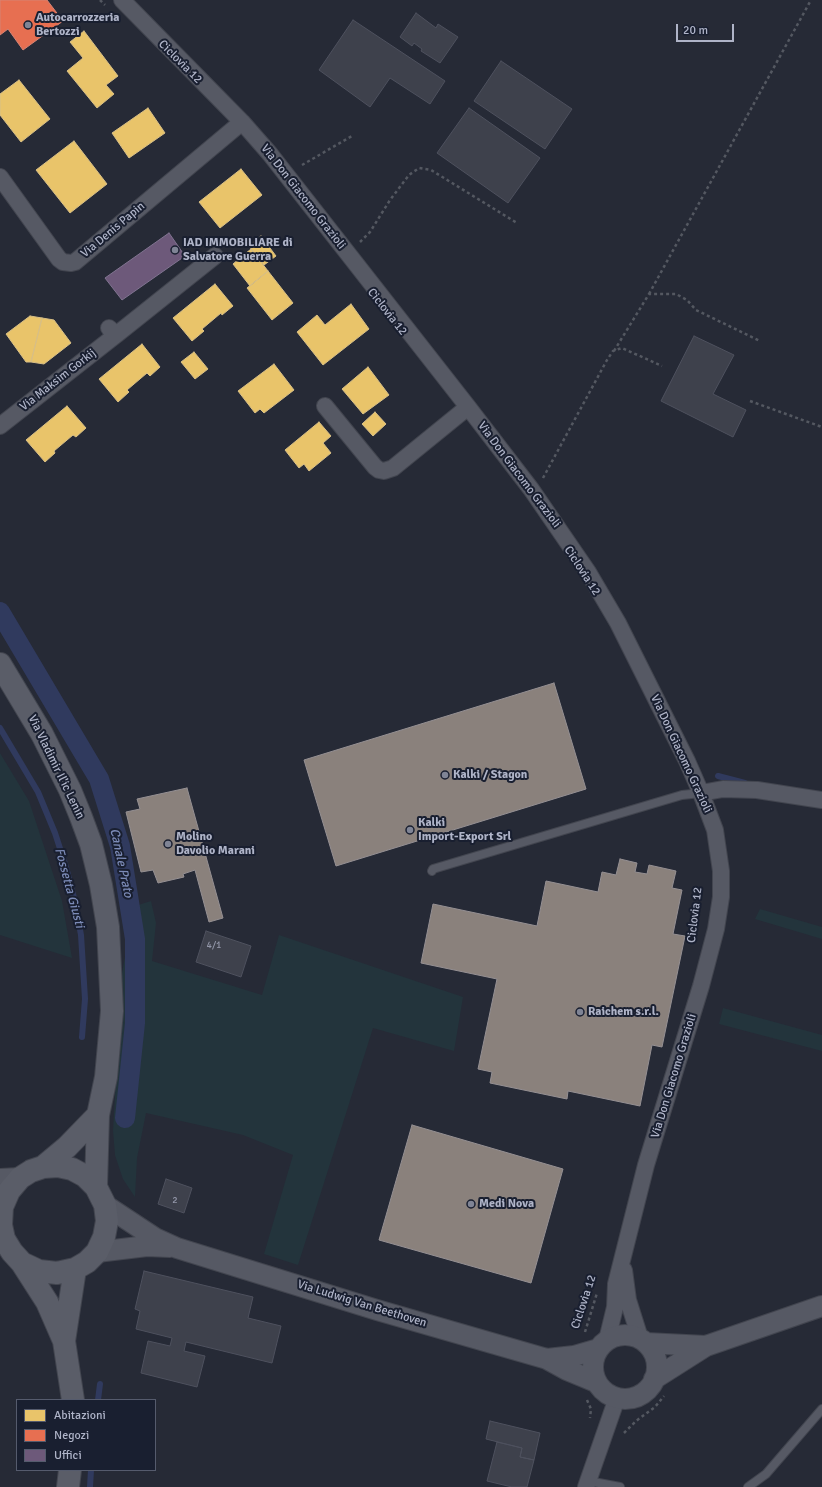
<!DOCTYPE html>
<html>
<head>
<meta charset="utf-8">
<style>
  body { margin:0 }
  #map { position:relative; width:822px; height:1487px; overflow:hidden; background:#262a36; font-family:Signika,sans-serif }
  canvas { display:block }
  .legend { position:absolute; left:16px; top:1399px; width:140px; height:72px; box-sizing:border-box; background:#191f30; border:1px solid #555b6d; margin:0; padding:5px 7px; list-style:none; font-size:12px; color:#afb4c8 }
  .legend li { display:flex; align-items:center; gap:8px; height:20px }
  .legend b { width:20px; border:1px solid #555b6d }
  .scale { position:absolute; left:676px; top:24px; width:58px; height:18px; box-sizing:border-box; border:2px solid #afb4c8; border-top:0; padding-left:5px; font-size:12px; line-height:14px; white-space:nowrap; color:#afb4c8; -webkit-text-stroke:3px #191f30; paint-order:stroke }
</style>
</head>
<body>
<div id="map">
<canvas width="822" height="1487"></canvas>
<ul class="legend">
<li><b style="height:11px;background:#e9c46a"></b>Abitazioni</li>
<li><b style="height:11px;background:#e76f51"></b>Negozi</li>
<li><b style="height:11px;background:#6d597a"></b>Uffici</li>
</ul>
<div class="scale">20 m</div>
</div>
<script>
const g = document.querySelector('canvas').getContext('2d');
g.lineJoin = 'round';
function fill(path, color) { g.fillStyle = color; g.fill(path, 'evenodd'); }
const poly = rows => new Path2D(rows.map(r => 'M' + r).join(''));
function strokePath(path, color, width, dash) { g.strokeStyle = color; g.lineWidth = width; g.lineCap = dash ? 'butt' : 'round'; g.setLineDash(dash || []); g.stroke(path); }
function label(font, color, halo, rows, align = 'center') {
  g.font = font + ' Signika,sans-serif'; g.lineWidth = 4; g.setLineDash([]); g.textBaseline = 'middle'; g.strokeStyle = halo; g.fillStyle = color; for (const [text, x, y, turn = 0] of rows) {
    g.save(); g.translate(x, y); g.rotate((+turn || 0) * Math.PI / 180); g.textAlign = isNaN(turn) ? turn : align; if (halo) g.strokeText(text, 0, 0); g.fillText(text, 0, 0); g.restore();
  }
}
fill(poly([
  [0,753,29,801,62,901,72,958,0,935],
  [151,901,156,923,152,961,262,995,279,935,463,997,454,1051,373,1028,298,1265,264,1254,293,1155,243,1135,146,1113,137,1158,135,1197,123,1179,115,1155,113,1131,122,973,134,907,135,906],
  [760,909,822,927,822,939,755,919],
  [723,1008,822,1035,822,1051,719,1024]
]), '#23343c');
const homes = poly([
  [84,31,118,76,106,85,114,94,97,108,67,71,83,58,70,42,84,31],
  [19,80,50,119,21,142,0,115,0,94,19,80],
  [148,108,165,133,129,158,112,133,148,108],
  [74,141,107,184,70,213,36,170,74,141],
  [241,169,262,195,220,228,199,202,241,169],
  [261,236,276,256,264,265,249,246,261,236],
  [251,249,268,271,250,286,233,264,251,249],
  [268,271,293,303,272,320,247,288,268,271],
  [215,284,233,306,222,315,221,313,202,329,204,331,192,341,173,318,215,284],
  [351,304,369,329,323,365,297,332,317,315,325,325,351,304],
  [30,316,42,318,31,362,26,362,6,334,30,316],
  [42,318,54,320,71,343,44,364,31,362,42,318],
  [142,344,160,367,150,376,147,373,127,390,129,392,118,402,99,379,142,344],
  [194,352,208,369,195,379,181,362,194,352],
  [274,364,294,390,264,413,260,409,255,413,238,391,274,364],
  [368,367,389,395,363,414,342,389,368,367],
  [67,406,86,428,76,437,73,435,54,451,55,453,45,462,26,440,67,406],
  [375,412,386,424,373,436,362,424,375,412],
  [319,422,331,436,323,443,331,453,309,471,304,464,299,468,285,450,319,422]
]);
fill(homes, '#e9c46a');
strokePath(homes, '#d8bf86', 1);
const shops = poly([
  [0,0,47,0,63,21,23,50,8,29,0,35,0,0]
]);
fill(shops, '#e76f51');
strokePath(shops, '#d68475', 1);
const offices = poly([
  [169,233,185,256,122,300,105,278,169,233]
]);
fill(offices, '#6d597a');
strokePath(offices, '#817491', 1);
const industry = poly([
  [554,683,586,789,336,866,304,760,554,683],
  [187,788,223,918,209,922,195,870,183,874,184,877,158,883,153,870,141,872,126,812,140,809,137,799,187,788],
  [620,859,637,863,635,872,647,874,649,865,676,871,672,888,682,890,673,934,685,936,662,1047,652,1045,640,1106,568,1091,567,1099,490,1083,492,1072,478,1069,497,979,421,963,433,904,537,926,546,881,598,892,602,872,616,875,620,859],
  [412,1125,563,1169,531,1283,379,1240,412,1125]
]);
fill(industry, '#8a817c');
strokePath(industry, '#959093', 1);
strokePath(poly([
  [0,728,38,792,55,833,66,867,75,902,81,935,85,999,82,1037],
  [718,776,745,783],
  [98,1400,100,1384],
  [90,1487,91,1470]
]), '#303a5e', 6);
strokePath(poly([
  [0,612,99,779,120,846,135,939,135,1023,125,1118]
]), '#303a5e', 20);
const building = poly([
  [416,13,436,28,438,24,458,37,440,63,421,51,422,49,414,43,412,46,400,37,416,13],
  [353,20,445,81,430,104,390,78,370,107,319,70,353,20],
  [501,61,572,109,545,149,474,101,501,61],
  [469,108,540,158,508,203,437,153,469,108],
  [694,336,734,355,713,394,746,410,733,437,661,401,694,336],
  [206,931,251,946,241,977,196,962,206,931],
  [166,1179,192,1188,184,1213,158,1204,166,1179],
  [144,1271,253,1297,248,1318,281,1326,272,1363,186,1342,184,1351,205,1356,197,1387,141,1373,148,1341,170,1346,172,1338,136,1329,140,1311,135,1309,144,1271],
  [490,1421,540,1433,534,1460,520,1457,522,1448,486,1439,490,1421],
  [497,1442,522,1448,520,1457,534,1460,527,1487,512,1487,487,1481,497,1442]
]);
fill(building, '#3e414c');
strokePath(building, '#4e515e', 1);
const service = poly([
  [432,871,433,869,682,795,701,793],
  [588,1481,620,1487],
  [748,1487,766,1474,822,1409]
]);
const minor = poly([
  [122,0,242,122,270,154,468,407,531,489,588,572,618,623,687,761,701,793,715,830,721,871,721,897,716,929,701,986,646,1165,616,1284,615,1307,607,1340],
  [0,177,59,259,63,262,71,263,75,262,242,122],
  [116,335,215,256],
  [325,406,375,467,379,470,384,471,393,468,468,407],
  [0,426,116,335,109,328],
  [701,793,723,789,757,790,822,800],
  [624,1270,628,1300,640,1338],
  [586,1487,617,1398]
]);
const tertiary = poly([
  [0,1179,20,1178],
  [105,1205,155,1238,177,1248,377,1310,547,1359,567,1370,596,1382],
  [97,1252,147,1246,170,1247],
  '593 1367a32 32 0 1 1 64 0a32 32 0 1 1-64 0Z',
  [646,1343,706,1346],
  [547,1359,574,1356,598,1349],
  [654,1379,706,1346,822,1306]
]);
const secondary = poly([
  [0,664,42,734,70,790,81,817,91,844,101,885,108,927,112,1011,106,1077,98,1115,96,1187],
  [43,1167,67,1147,98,1115],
  [22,1263,39,1271,57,1273,75,1269,87,1262,97,1252,104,1237,107,1221,105,1205,96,1187,85,1176,72,1169,58,1166,43,1167,31,1171,20,1178,9,1191,2,1207,1,1225,4,1239,12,1252,22,1263,47,1302,64,1341,73,1400],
  [64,1341,75,1269],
  [68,1487,70,1470]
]);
strokePath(service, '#42454f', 10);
strokePath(minor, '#42454f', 18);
strokePath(tertiary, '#42454f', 22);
strokePath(secondary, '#42454f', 24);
strokePath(poly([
  [100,0,105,5],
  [302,165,352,136],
  [360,242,370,232,390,200,409,175,419,168,431,170,517,223],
  [649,294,811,0],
  [614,351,649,294,676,294,687,300,696,310,760,341],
  [750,401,822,427],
  [543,478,607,360,613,351,622,348,662,366],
  [585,1332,597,1293],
  [587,1400,591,1409,590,1418],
  [624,1433,636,1421,655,1407,664,1396]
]), '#545861', 2.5, [3, 3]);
strokePath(service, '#565964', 8);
strokePath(minor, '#565964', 16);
strokePath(tertiary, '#565964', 20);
strokePath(secondary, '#5a5d68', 22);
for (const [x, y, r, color] of [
  [28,25,4,"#7f8495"],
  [175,250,4,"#7f8495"],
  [445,775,4,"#7f8495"],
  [410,830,4,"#7f8495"],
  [168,844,4,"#7f8495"],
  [580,1012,4,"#7f8495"],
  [471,1204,4,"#7f8495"]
]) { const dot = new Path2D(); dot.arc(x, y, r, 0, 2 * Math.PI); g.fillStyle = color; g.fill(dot); strokePath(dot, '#191f30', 1.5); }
label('10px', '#9397a9', null, [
  ["4/1",214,945],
  ["2",175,1200]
]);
label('bold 12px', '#afb4c8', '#191f30', [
  ["Autocarrozzeria",36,18],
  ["Bertozzi",36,32],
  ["IAD IMMOBILIARE di",183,243],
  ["Salvatore Guerra",183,257],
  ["Kalki / Stagon",453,775],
  ["Kalki",418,823],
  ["Import-Export Srl",418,837],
  ["Molino",176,837],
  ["Davolio Marani",176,851],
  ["Raichem s.r.l.",588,1012],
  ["Medi Nova",479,1204]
], 'left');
label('12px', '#afb4c8', '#191f30', [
  ["Ciclovia 12",180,62,45],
  ["Via Don Giacomo Grazioli",303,197,52],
  ["Via Denis Papin",113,230,-40],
  ["Ciclovia 12",387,312,52],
  ["Via Maksim Gorkij",58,380,-38],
  ["Via Don Giacomo Grazioli",519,475,53],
  ["Ciclovia 12",582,571,57],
  ["Via Don Giacomo Grazioli",681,754,65],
  ["Via Vladimir Il'ic Lenin",56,767,64],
  ["Ciclovia 12",695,915,-83],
  ["Via Don Giacomo Grazioli",674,1076,-73],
  ["Ciclovia 12",584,1302,-72],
  ["Via Ludwig Van Beethoven",362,1304,17]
]);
label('italic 13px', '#7c8bb7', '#191f30', [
  ["Canale Prato",121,863,78],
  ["Fossetta Giusti",69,888,75]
]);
</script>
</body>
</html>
